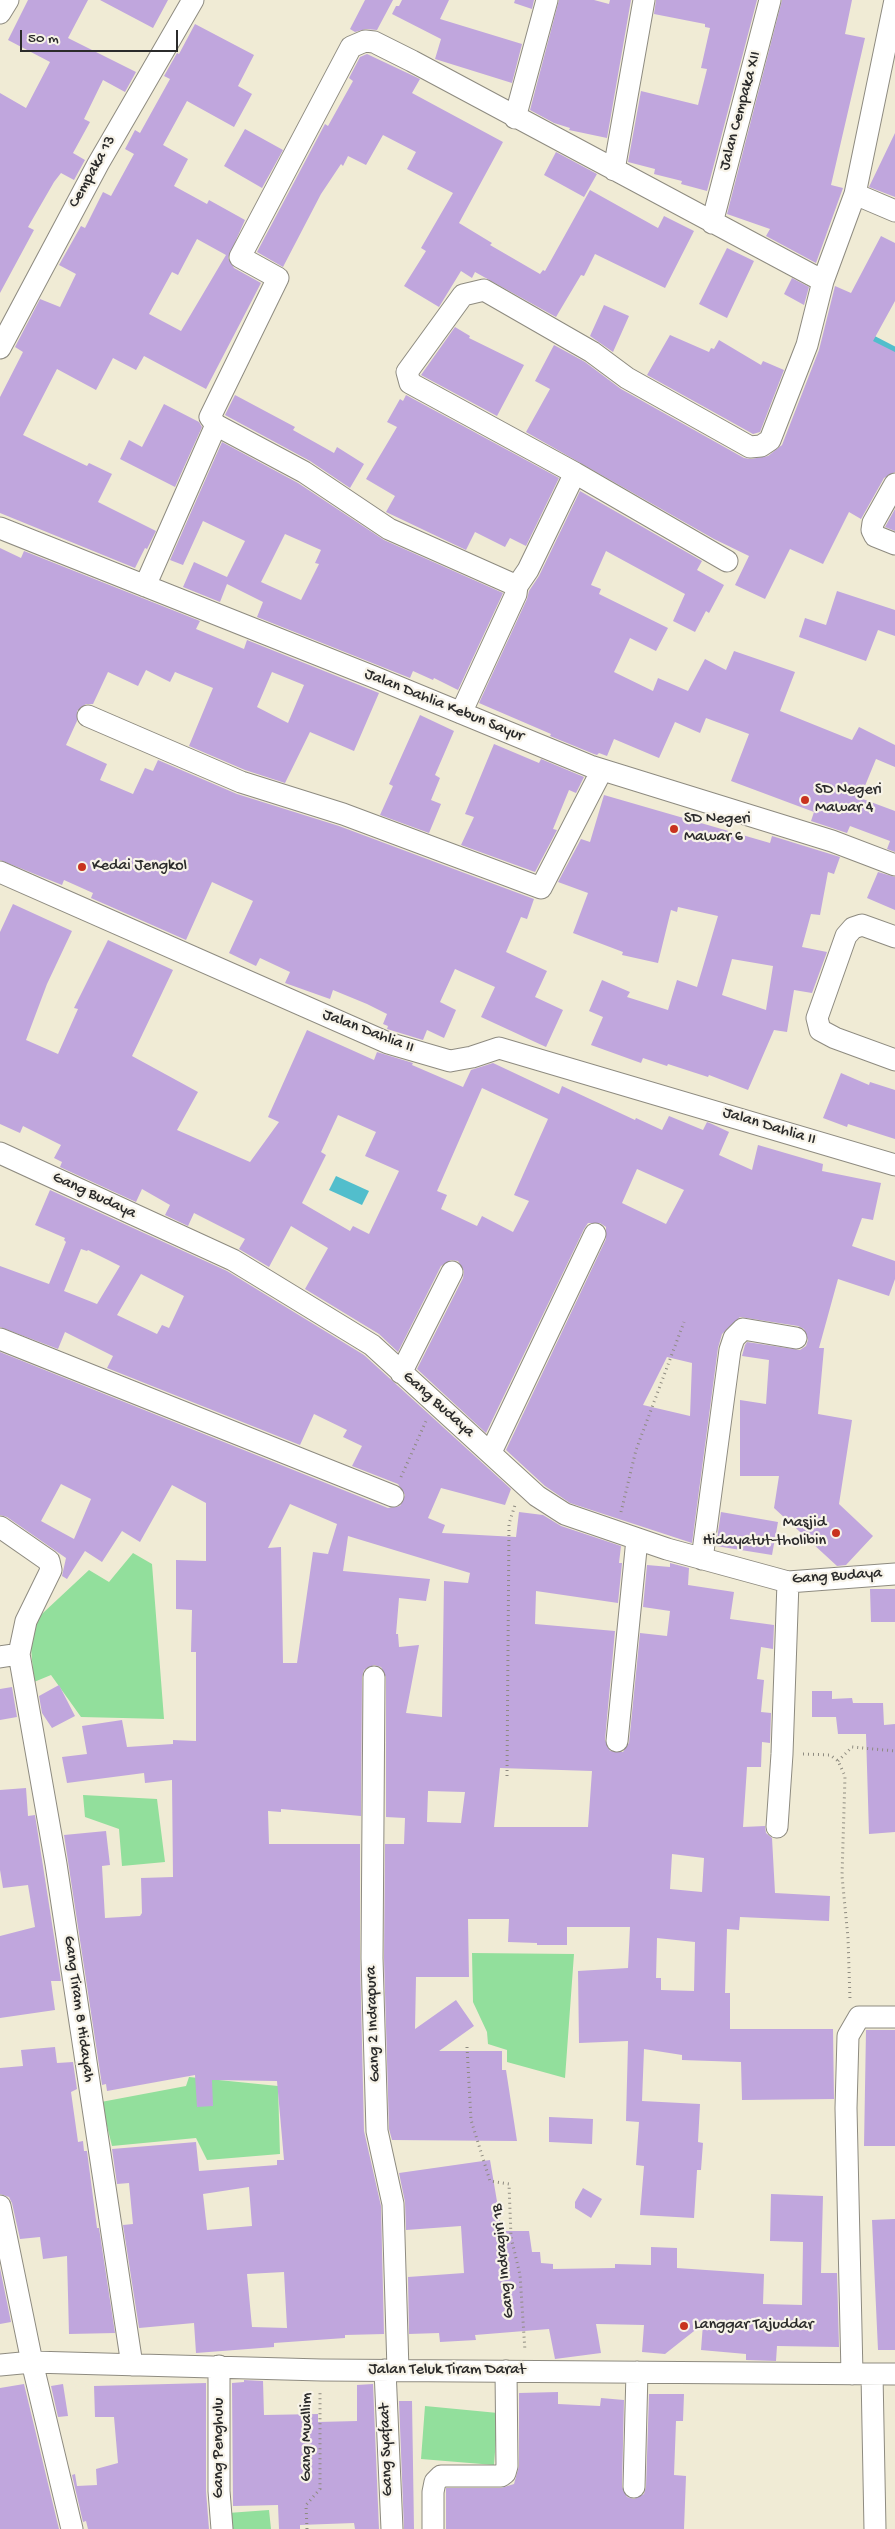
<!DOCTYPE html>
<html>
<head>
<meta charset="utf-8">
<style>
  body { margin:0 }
  #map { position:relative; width:895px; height:2529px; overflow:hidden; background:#f0ebd5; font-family:"Gochi Hand",sans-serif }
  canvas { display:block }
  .scale { position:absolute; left:20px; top:30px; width:158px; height:22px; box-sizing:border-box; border:2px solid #2b2b2b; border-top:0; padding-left:6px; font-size:15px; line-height:18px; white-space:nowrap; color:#2b2b2b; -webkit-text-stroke:4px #f7f3e8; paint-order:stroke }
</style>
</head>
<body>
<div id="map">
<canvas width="895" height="2529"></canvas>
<div class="scale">50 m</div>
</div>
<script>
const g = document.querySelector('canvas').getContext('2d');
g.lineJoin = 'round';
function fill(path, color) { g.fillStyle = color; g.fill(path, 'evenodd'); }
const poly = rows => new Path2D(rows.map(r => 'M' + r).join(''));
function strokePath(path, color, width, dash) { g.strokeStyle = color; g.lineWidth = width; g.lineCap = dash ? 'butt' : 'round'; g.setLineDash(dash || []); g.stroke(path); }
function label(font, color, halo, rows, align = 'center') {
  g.font = font + ' "Gochi Hand",sans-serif'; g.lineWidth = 4.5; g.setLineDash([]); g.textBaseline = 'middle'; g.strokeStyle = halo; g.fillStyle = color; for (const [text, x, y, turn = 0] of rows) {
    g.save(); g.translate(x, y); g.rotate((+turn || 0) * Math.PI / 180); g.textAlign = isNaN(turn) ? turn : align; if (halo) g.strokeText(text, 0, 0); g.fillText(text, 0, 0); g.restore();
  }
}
fill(poly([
  [133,1553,152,1564,164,1719,81,1717,51,1675,34,1682,29,1626,89,1570,109,1582],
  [83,1795,157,1799,165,1862,122,1866,119,1829,85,1817],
  [472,1953,574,1954,565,2078,507,2062,507,2050,488,2044,487,2032,473,2002],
  [189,2077,278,2086,280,2154,207,2160,196,2138,112,2146,101,2102,186,2086],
  [425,2406,498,2413,494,2465,421,2459],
  [269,2510,271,2529,229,2529,228,2513]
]), '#92df9c');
fill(poly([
  [336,1176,369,1191,362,1205,329,1190]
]), '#52becc');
strokePath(poly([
  [868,336,895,350]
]), '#52becc', 6);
fill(poly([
  [28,0,88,0,68,38,136,72,125,92,103,80,84,119,90,122,73,153,85,160,74,180,61,173,54,182,28,227,34,230,0,293,0,93,26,108,50,62,8,40],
  [100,0,168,0,153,28],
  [365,0,393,0,377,30,366,29,355,32,350,29],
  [402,0,449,0,440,19,522,44,512,83,435,59,441,39,392,14,396,6,399,6],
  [515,0,534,0,532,9,514,3],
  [559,0,594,0,609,4,610,0,631,0,607,138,569,130,570,128,554,123,530,110],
  [656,0,757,0,707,191,681,184,682,181,654,174,655,169,628,162,641,91,698,105,707,69,701,68,710,28,705,27,705,24,654,14],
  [782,0,852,0,845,34,865,38,831,185,843,188,816,263,766,236,770,229,727,214],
  [195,24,254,55,238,86,252,94,234,127,187,101,163,145,188,159,174,186,207,204,209,200,245,220,228,258,234,268,261,283,206,389,144,356,136,370,113,358,96,390,57,369,23,435,87,466,89,463,112,474,98,502,156,531,147,549,145,548,135,568,0,513,0,397,23,352,15,347,40,299,60,307,76,274,59,265,81,226,85,228,103,192,111,196,134,154,125,149,135,130,140,133,170,79,164,76,177,53,179,54],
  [197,239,226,255,181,331,149,314,172,272,178,275],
  [367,54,420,79,412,93,503,142,459,223,492,243,490,245,540,274,543,270,545,271,590,190,658,228,664,216,694,231,665,288,595,254,584,276,581,275,556,317,475,272,472,278,461,271,439,307,404,286,426,251,421,248,453,193,407,169,416,152,383,135,366,165,348,156,343,166,341,164,321,194,283,267,257,252,325,124,328,126,353,81,349,78,360,57],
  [245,129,283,150,262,188,224,166],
  [895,133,895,197,869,187],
  [556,152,597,174,584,197,544,175],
  [881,236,895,243,895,301,873,341,895,352,895,472,884,478,861,519,849,512,823,564,790,549,765,599,735,585,749,556,714,539,526,432,550,389,535,381,554,345,585,362,621,389,744,458,751,459,768,456,782,445,819,350,835,286,851,293],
  [727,248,754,261,727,318,699,304],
  [792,278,809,287,804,305,784,294],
  [604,305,629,316,613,352,590,336],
  [455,327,470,336,469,338,524,365,497,416,421,375],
  [670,335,709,352,711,348,714,349,719,340,761,365,763,361,784,370,760,432,753,434,647,375],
  [235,395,295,427,293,430,334,453,337,447,364,464,350,488,310,461,225,415],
  [406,395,559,478,526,546,510,538,505,547,475,532,466,550,386,512,395,496,366,479,397,427,387,422,400,399,403,401],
  [164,404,199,422,202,427,175,487,120,459,129,440,142,447],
  [222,442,298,483,384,540,503,593,458,690,434,678,433,680,413,671,410,678,257,617,263,602,227,584,220,602,183,587,194,562,227,577,245,541,203,521,183,565,170,560],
  [285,534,321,550,315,563,319,564,301,600,261,582],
  [580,491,702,561,697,570,724,585,709,613,706,611,695,632,673,621,685,594,606,551,591,585,601,589,599,594,668,628,656,651,630,638,614,672,653,691,658,678,688,691,705,659,726,670,734,651,795,672,780,711,852,740,859,727,895,745,895,767,876,759,860,798,895,811,895,852,887,849,890,841,850,826,847,833,811,821,814,812,731,781,749,734,706,718,700,733,675,722,659,758,614,739,607,756,599,753,597,755,594,754,550,736,551,734,479,703,527,599,529,591,539,576],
  [895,509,895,531,885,527],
  [0,548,21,558,24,551,200,621,196,629,244,649,247,640,379,693,354,751,310,732,285,783,245,770,189,746,213,688,175,672,170,682,146,670,138,686,108,672,93,704,86,704,77,711,77,721,66,745,107,764,100,780,133,794,145,768,153,771,158,760,237,794,339,826,534,899,527,919,521,917,506,952,547,971,535,997,563,1010,546,1047,481,1017,495,987,455,969,440,1002,456,1010,444,1038,427,1030,423,1040,387,1029,388,1026,383,1024,387,1014,367,1004,333,990,330,999,285,983,290,972,260,958,256,966,229,953,253,901,212,882,186,940,91,898,93,893,64,880,62,885,0,860],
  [272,672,304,685,288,723,257,707],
  [837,591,895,610,895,636,878,630,866,661,799,637,805,618,826,625],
  [420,715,454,731,435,775,440,778,431,800,441,804,429,833,380,815,393,786,389,784],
  [494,744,539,763,541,759,584,777,576,793,569,790,553,829,557,830,535,872,461,845,474,817,465,814],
  [604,795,770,843,772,836,840,857,834,874,828,872,820,915,811,914,802,947,827,952,812,993,794,990,787,1032,774,1030,748,1090,709,1075,708,1077,668,1064,667,1066,643,1058,641,1063,591,1045,603,1017,589,1011,602,980,630,992,627,997,668,1010,677,980,697,987,718,916,678,907,677,912,671,910,658,963,622,955,623,952,573,933,588,893,558,882,581,839,590,842],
  [732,959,773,966,766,1010,722,995],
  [878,872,895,877,895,910,867,898],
  [13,904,72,931,47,984,26,1040,58,1054,78,1009,74,1008,108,940,173,970,132,1056,198,1092,177,1130,250,1162,279,1122,268,1117,307,1030,374,1060,377,1052,413,1063,412,1065,463,1087,471,1070,493,1063,559,1094,562,1086,635,1120,636,1118,662,1130,669,1116,703,1130,707,1122,712,1124,729,1132,719,1155,752,1170,758,1145,823,1164,822,1171,881,1183,873,1220,862,1218,852,1246,895,1261,895,1279,889,1296,838,1279,819,1348,824,1348,818,1414,852,1420,839,1504,873,1536,846,1565,837,1566,774,1508,779,1476,740,1476,740,1400,766,1404,769,1360,742,1356,745,1345,747,1342,800,1350,806,1346,808,1340,804,1329,798,1326,740,1317,722,1334,718,1348,692,1543,570,1503,545,1486,506,1450,606,1239,606,1227,600,1223,588,1223,584,1229,486,1433,417,1369,463,1278,464,1271,458,1261,451,1260,441,1266,398,1352,379,1334,305,1289,328,1248,291,1226,269,1267,239,1249,245,1239,194,1213,188,1226,165,1215,170,1205,142,1189,136,1202,60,1167,62,1162,54,1158,61,1145,23,1126,20,1133,0,1124,0,932],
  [482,1088,548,1119,514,1195,529,1201,513,1232,482,1216,477,1226,441,1209,447,1195,437,1191],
  [338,1115,376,1132,365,1156,399,1171,369,1234,353,1226,350,1231,302,1203,326,1155,321,1152],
  [637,1169,684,1190,666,1224,622,1203],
  [667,1357,692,1363,690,1416,643,1405],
  [841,1073,869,1085,870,1082,895,1090,895,1139,848,1124,847,1127,823,1118],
  [50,1190,227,1271,364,1355,511,1489,505,1505,441,1488,428,1518,445,1525,442,1533,516,1537,519,1512,543,1515,561,1526,621,1546,619,1563,622,1563,618,1603,536,1591,535,1624,615,1631,605,1740,610,1751,623,1752,629,1743,640,1633,667,1636,670,1611,643,1607,647,1565,670,1567,670,1563,689,1568,688,1585,734,1592,730,1619,774,1625,773,1649,761,1647,757,1679,764,1680,761,1712,771,1713,770,1743,762,1742,761,1767,747,1767,743,1827,765,1826,766,1833,772,1838,775,1893,830,1896,829,1921,740,1917,739,1930,727,1929,725,1993,730,1993,730,2029,833,2029,834,2099,742,2100,741,2062,682,2060,682,2055,644,2049,642,2101,700,2104,698,2142,703,2143,701,2170,697,2170,694,2218,640,2215,644,2166,636,2165,639,2122,626,2121,628,2041,579,2043,578,1971,628,1968,630,1927,567,1927,567,1945,537,1945,537,1943,508,1942,509,1919,468,1919,469,1977,416,1977,415,2029,456,2000,474,2026,439,2051,502,2051,502,2070,506,2070,517,2141,392,2140,389,2129,384,1958,385,1844,404,1844,405,1818,386,1817,386,1677,381,1667,374,1665,364,1670,362,1677,361,1816,281,1809,281,1812,268,1811,269,1844,360,1844,360,1958,364,2131,381,2206,384,2334,345,2335,345,2338,274,2343,274,2347,196,2353,194,2323,139,2328,123,2225,133,2224,129,2183,117,2184,112,2149,196,2142,199,2171,277,2165,277,2160,284,2160,277,2081,212,2080,213,2106,197,2107,195,2075,107,2091,106,2084,102,2085,64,1835,106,1831,110,1865,102,1866,105,1918,140,1916,142,1913,141,1878,173,1877,172,1780,145,1783,144,1773,67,1783,62,1757,87,1754,82,1726,122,1720,127,1747,173,1744,173,1740,196,1741,196,1652,191,1652,192,1610,176,1609,176,1560,206,1561,206,1503,172,1485,140,1542,122,1531,102,1562,85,1551,67,1579,62,1576,66,1558,7,1517,0,1515,0,1352,388,1508,400,1506,405,1495,398,1484,352,1466,362,1446,343,1437,347,1430,314,1414,300,1445,107,1368,113,1356,65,1332,58,1349,0,1327,0,1266,49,1284,66,1242,64,1240,65,1238,35,1225],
  [81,1249,87,1251,88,1250,120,1266,97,1304,64,1291],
  [141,1274,184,1296,169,1328,162,1325,157,1334,117,1315],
  [61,1484,91,1499,74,1539,41,1521],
  [290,1504,337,1524,328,1554,313,1552,297,1663,283,1663,281,1547,268,1548],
  [348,1536,470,1573,468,1583,444,1581,442,1717,406,1713,419,1645,399,1647,398,1634,396,1634,399,1598,426,1601,430,1579,343,1571],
  [500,1768,592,1771,588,1827,494,1827],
  [428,1791,465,1792,461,1823,427,1822],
  [672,1854,704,1858,702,1892,670,1889],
  [657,1938,695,1942,694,1991,661,1990,661,1978,656,1978],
  [249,2187,252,2226,207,2230,203,2194],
  [284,2272,287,2328,252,2327,247,2274],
  [721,1512,778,1522,772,1555,716,1546],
  [870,1589,895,1589,895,1622,871,1622],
  [59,1685,75,1716,52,1728,42,1713,39,1696],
  [12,1687,17,1717,0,1720,0,1689],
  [812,1691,832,1691,832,1699,852,1698,853,1703,883,1703,884,1725,895,1724,895,1832,869,1834,866,1734,838,1734,836,1717,812,1717],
  [26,1788,28,1816,35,1815,61,1981,51,1981,55,2010,0,2018,0,1936,35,1927,28,1885,3,1888,0,1870,0,1790],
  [866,2030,895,2030,895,2146,864,2146],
  [55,2047,57,2063,73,2062,77,2089,71,2092,78,2142,83,2141,84,2151,87,2151,97,2228,99,2228,115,2333,69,2334,67,2256,43,2259,40,2237,20,2239,12,2203,9,2197,0,2194,0,2068,23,2066,21,2050],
  [549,2117,593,2119,592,2144,549,2142],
  [490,2160,502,2231,529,2231,532,2252,540,2252,541,2263,553,2264,553,2269,615,2268,615,2264,651,2265,651,2247,677,2248,677,2268,764,2274,763,2304,802,2305,803,2242,770,2241,771,2194,823,2196,821,2273,837,2273,839,2347,777,2346,776,2361,746,2360,746,2354,701,2350,703,2324,665,2354,642,2352,644,2325,596,2324,601,2353,555,2359,549,2329,475,2335,476,2340,440,2342,439,2333,409,2334,408,2277,464,2273,461,2226,406,2230,405,2202,399,2173],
  [583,2188,602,2199,591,2218,575,2208,575,2202],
  [895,2219,895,2350,878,2350,872,2220],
  [0,2268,11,2322,0,2324],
  [244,2380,263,2381,264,2415,318,2414,318,2422,357,2421,357,2385,373,2384,379,2529,355,2529,354,2523,300,2525,300,2529,279,2529,278,2505,233,2506,232,2383,244,2382],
  [206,2383,206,2491,209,2529,88,2529,86,2521,83,2522,72,2475,75,2474,77,2486,97,2485,96,2469,118,2463,114,2417,95,2417,94,2386],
  [24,2384,59,2529,0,2529,0,2388],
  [63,2384,68,2416,58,2417,51,2386],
  [558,2392,558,2404,600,2406,601,2398,624,2400,622,2487,627,2497,634,2499,644,2494,646,2487,649,2394,684,2394,683,2421,676,2421,674,2475,686,2476,684,2529,446,2529,446,2488,501,2488,514,2484,519,2466,519,2393],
  [399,2401,412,2401,414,2529,404,2529]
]), '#c0a6dd');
const minor = poly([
  [0,13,8,0],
  [515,118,547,0],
  [614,170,644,0],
  [855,194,895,211],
  [712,223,770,0],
  [0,348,98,164,193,0],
  [895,484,873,523,872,530,875,536,895,544],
  [0,528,374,677,590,766,832,841,895,865],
  [727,561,575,473,410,383,407,372,463,295,484,290,592,352,627,378,750,447,761,446,770,440,807,345,823,281,855,194,895,0],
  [145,586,216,425],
  [517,586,528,570,575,473],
  [461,713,516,594,517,586,389,529,304,472,216,425,210,417,278,278,240,257,351,47,365,41,374,42,412,61,823,281],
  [88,716,241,782,343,814,541,888,602,770],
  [0,872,388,1043,450,1061,472,1057,499,1048,895,1165],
  [895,937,862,925,853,928,846,936,817,1018,820,1030,835,1038,895,1060],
  [0,1153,233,1260,372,1345,537,1496,565,1514,667,1549,788,1582,895,1574],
  [0,1339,393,1496],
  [401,1373,452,1272],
  [491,1452,595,1234],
  [0,1527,49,1561,51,1570,26,1621,19,1654,56,1864,132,2365],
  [702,1559,730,1350,734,1338,743,1329,796,1338],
  [0,1657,19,1654],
  [374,1677,372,1958,377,2131,393,2204,398,2370],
  [617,1741,637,1539],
  [777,1827,782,1754,788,1582],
  [0,2206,32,2362,72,2529],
  [0,2365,32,2362,321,2370,895,2374],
  [219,2366,219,2491,222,2529],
  [385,2370,392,2529],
  [852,2374,846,2108,848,2036,859,2017,895,2017],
  [872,2374,875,2529],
  [634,2487,637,2372],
  [433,2529,433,2492,435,2482,441,2476,501,2476,505,2473,507,2466,506,2371]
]);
strokePath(minor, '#8e8b80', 23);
strokePath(poly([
  [401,1477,426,1421],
  [621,1512,636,1450,684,1322],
  [803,1754,830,1755,838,1761,845,1776,842,1876,848,1938,850,2000],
  [838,1761,852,1747,895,1751],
  [507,1776,509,1524,515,1505],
  [467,2047,471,2120,490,2181,509,2184,511,2237,520,2275,525,2351],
  [307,2529,306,2505,320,2489,320,2390]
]), '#8e8b80', 3, [1, 4]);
strokePath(minor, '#fff', 21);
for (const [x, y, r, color] of [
  [805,800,5,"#c8321e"],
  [674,829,5,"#c8321e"],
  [82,867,5,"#c8321e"],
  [836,1533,5,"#c8321e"],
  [684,2326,5,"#c8321e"]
]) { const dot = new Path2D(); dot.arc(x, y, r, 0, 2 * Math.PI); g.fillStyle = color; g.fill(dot); strokePath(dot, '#f7f3e8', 2); }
label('16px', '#2b2b2b', '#f7f3e8', [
  ["Jalan Cempaka XII",741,111,-75],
  ["Cempaka 13",93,172,-61],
  ["Jalan Dahlia Kebun Sayur",444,706,22],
  ["Jalan Dahlia II",368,1032,21],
  ["Jalan Dahlia II",769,1127,17],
  ["Gang Budaya",94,1196,25],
  ["Gang Budaya",438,1405,42],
  ["Gang Budaya",837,1577,-4],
  ["Gang Tiram 8 Hidayah",78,2009,82],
  ["Gang 2 Indrapura",374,2024,-92],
  ["Gang Indragiri 1B",504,2261,-96],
  ["Jalan Teluk Tiram Darat",447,2371],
  ["Gang Muallim",308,2437,-90],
  ["Gang Penghulu",220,2448,-90],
  ["Gang Syafaat",387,2450,-92]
]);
label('16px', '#2b2b2b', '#f7f3e8', [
  ["SD Negeri",815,791],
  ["Mawar 4",815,809],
  ["SD Negeri",684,820],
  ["Mawar 6",684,838],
  ["Kedai Jengkol",92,867],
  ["Masjid",826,1524,"right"],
  ["Hidayatut-tholibin",826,1542,"right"],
  ["Langgar Tajuddar",694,2326]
], 'left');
</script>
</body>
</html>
